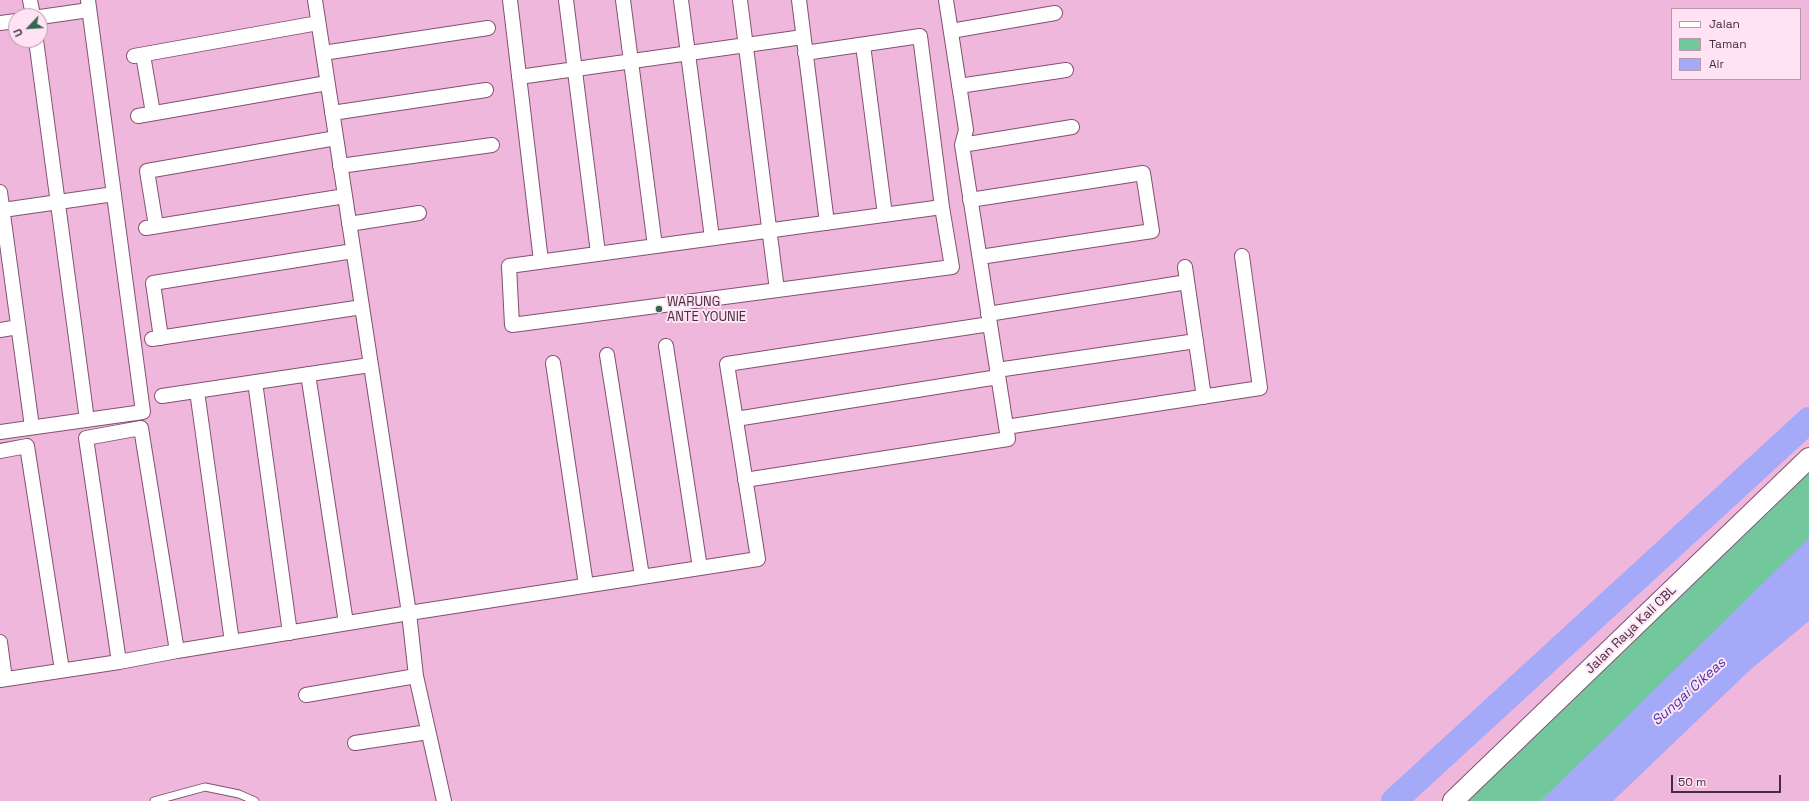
<!DOCTYPE html>
<html>
<head>
<meta charset="utf-8">
<style>
  body { margin:0 }
  #map { position:relative; width:1809px; height:801px; overflow:hidden; background:#efb7db; font-family:"Space Grotesk",sans-serif }
  canvas { display:block }
  .legend { position:absolute; left:1671px; top:8px; width:130px; height:72px; box-sizing:border-box; background:#ffe2f4; border:1px solid #b49aaa; margin:0; padding:5px 7px; list-style:none; font-size:12px; color:#442e3c }
  .legend li { display:flex; align-items:center; gap:8px; height:20px }
  .legend b { width:20px; border:1px solid #b49aaa }
  .north { position:absolute; left:8px; top:8px; width:40px; height:40px; box-sizing:border-box; background:#ffe2f4; border:1px solid #b49aaa; border-radius:50%; rotate:245deg; font-size:11px; font-weight:700; line-height:16px; text-align:center; color:#442e3c }
  .north::after { content:''; display:block; margin:auto; width:14px; height:18px; background:#33684e; clip-path:polygon(50% 0,100% 100%,50% 72%,0 100%) }
  .scale { position:absolute; left:1671px; top:775px; width:110px; height:18px; box-sizing:border-box; border:2px solid #442e3c; border-top:0; padding-left:5px; font-size:12px; line-height:14px; white-space:nowrap; color:#442e3c; -webkit-text-stroke:3px #ffe2f4; paint-order:stroke }
</style>
</head>
<body>
<div id="map">
<canvas width="1809" height="801"></canvas>
<ul class="legend">
<li><b style="height:5px;background:#fff"></b>Jalan</li>
<li><b style="height:11px;background:#73c79c"></b>Taman</li>
<li><b style="height:11px;background:#a4a9f8"></b>Air</li>
</ul>
<div class="north">U</div>
<div class="scale">50 m</div>
</div>
<script>
const g = document.querySelector('canvas').getContext('2d');
g.lineJoin = 'round';
function fill(path, color) { g.fillStyle = color; g.fill(path, 'evenodd'); }
const poly = rows => new Path2D(rows.map(r => 'M' + r).join(''));
function strokePath(path, color, width, dash) { g.strokeStyle = color; g.lineWidth = width; g.lineCap = dash ? 'butt' : 'round'; g.setLineDash(dash || []); g.stroke(path); }
function label(font, color, halo, rows, align = 'center') {
  g.font = font + ' "Space Grotesk",sans-serif'; g.lineWidth = 4; g.setLineDash([]); g.textBaseline = 'middle'; g.strokeStyle = halo; g.fillStyle = color; for (const [text, x, y, turn = 0] of rows) {
    g.save(); g.translate(x, y); g.rotate((+turn || 0) * Math.PI / 180); g.textAlign = isNaN(turn) ? turn : align; if (halo) g.strokeText(text, 0, 0); g.fillText(text, 0, 0); g.restore();
  }
}
fill(poly([
  [1809,459,1809,541,1541,801,1453,801]
]), '#73c79c');
fill(poly([
  [1809,538,1809,621,1750,670,1613,801,1541,801]
]), '#a4a9f8');
strokePath(poly([
  [1394,801,1809,420]
]), '#a4a9f8', 26);
const service = poly([
  [154,801,205,787,239,794,255,801]
]);
const minor = poly([
  [30,0,33,16],
  [315,0,409,613,416,676,444,801],
  [510,0,541,261],
  [566,0,598,253],
  [623,0,655,246],
  [681,0,712,238],
  [740,0,777,290],
  [799,0,827,223],
  [40,17,89,10],
  [0,23,16,21],
  [951,31,1055,13],
  [36,40,87,420],
  [863,45,885,215],
  [323,53,488,28],
  [805,53,920,36,942,207],
  [143,55,153,113],
  [134,56,318,23],
  [519,77,803,37],
  [959,86,1066,70],
  [332,113,486,90],
  [138,116,327,83],
  [962,145,1072,127],
  [340,166,492,145],
  [0,192,32,427],
  [970,200,1143,173,1152,231,980,257],
  [942,207,952,267,512,325,509,266,942,207],
  [3,210,114,194],
  [349,224,419,213],
  [156,226,147,171,336,138],
  [146,228,345,196],
  [1185,267,1204,397],
  [988,314,1187,282],
  [0,330,18,327],
  [161,338,153,283,353,251],
  [152,339,362,307],
  [666,346,700,568],
  [607,355,642,576],
  [553,363,586,585],
  [997,370,1196,341],
  [308,374,346,623],
  [255,382,290,633],
  [197,391,232,642],
  [162,396,370,365],
  [736,419,998,377],
  [1006,427,1260,388,1242,256],
  [0,432,143,412,88,0],
  [0,451,27,446,62,670],
  [745,480,1008,439,962,145,966,130,946,0],
  [0,642,5,679],
  [119,662,86,438,141,428,177,651],
  [0,680,119,662,177,651,409,613,758,559,727,364,990,324],
  [306,695,416,676],
  [355,743,428,732]
]);
const secondary = poly([
  [1453,801,1809,458]
]);
strokePath(service, '#825171', 9);
strokePath(minor, '#825171', 16);
strokePath(secondary, '#825171', 22);
strokePath(service, '#fff', 7);
strokePath(minor, '#fff', 14);
strokePath(secondary, '#fff', 20);
for (const [x, y, r, color] of [
  [659,309,4,"#33684e"]
]) { const dot = new Path2D(); dot.arc(x, y, r, 0, 2 * Math.PI); g.fillStyle = color; g.fill(dot); strokePath(dot, '#ffe2f4', 1.5); }
label('13px', '#442e3c', '#ffe2f4', [
  ["WARUNG",667,302],
  ["ANTE YOUNIE",667,317]
], 'left');
label('13px', '#442e3c', '#ffe2f4', [
  ["Jalan Raya Kali CBL",1631,630,-44]
]);
label('italic 14px', '#4338a7', '#ffe2f4', [
  ["Sungai Cikeas",1689,692,-42]
]);
</script>
</body>
</html>
